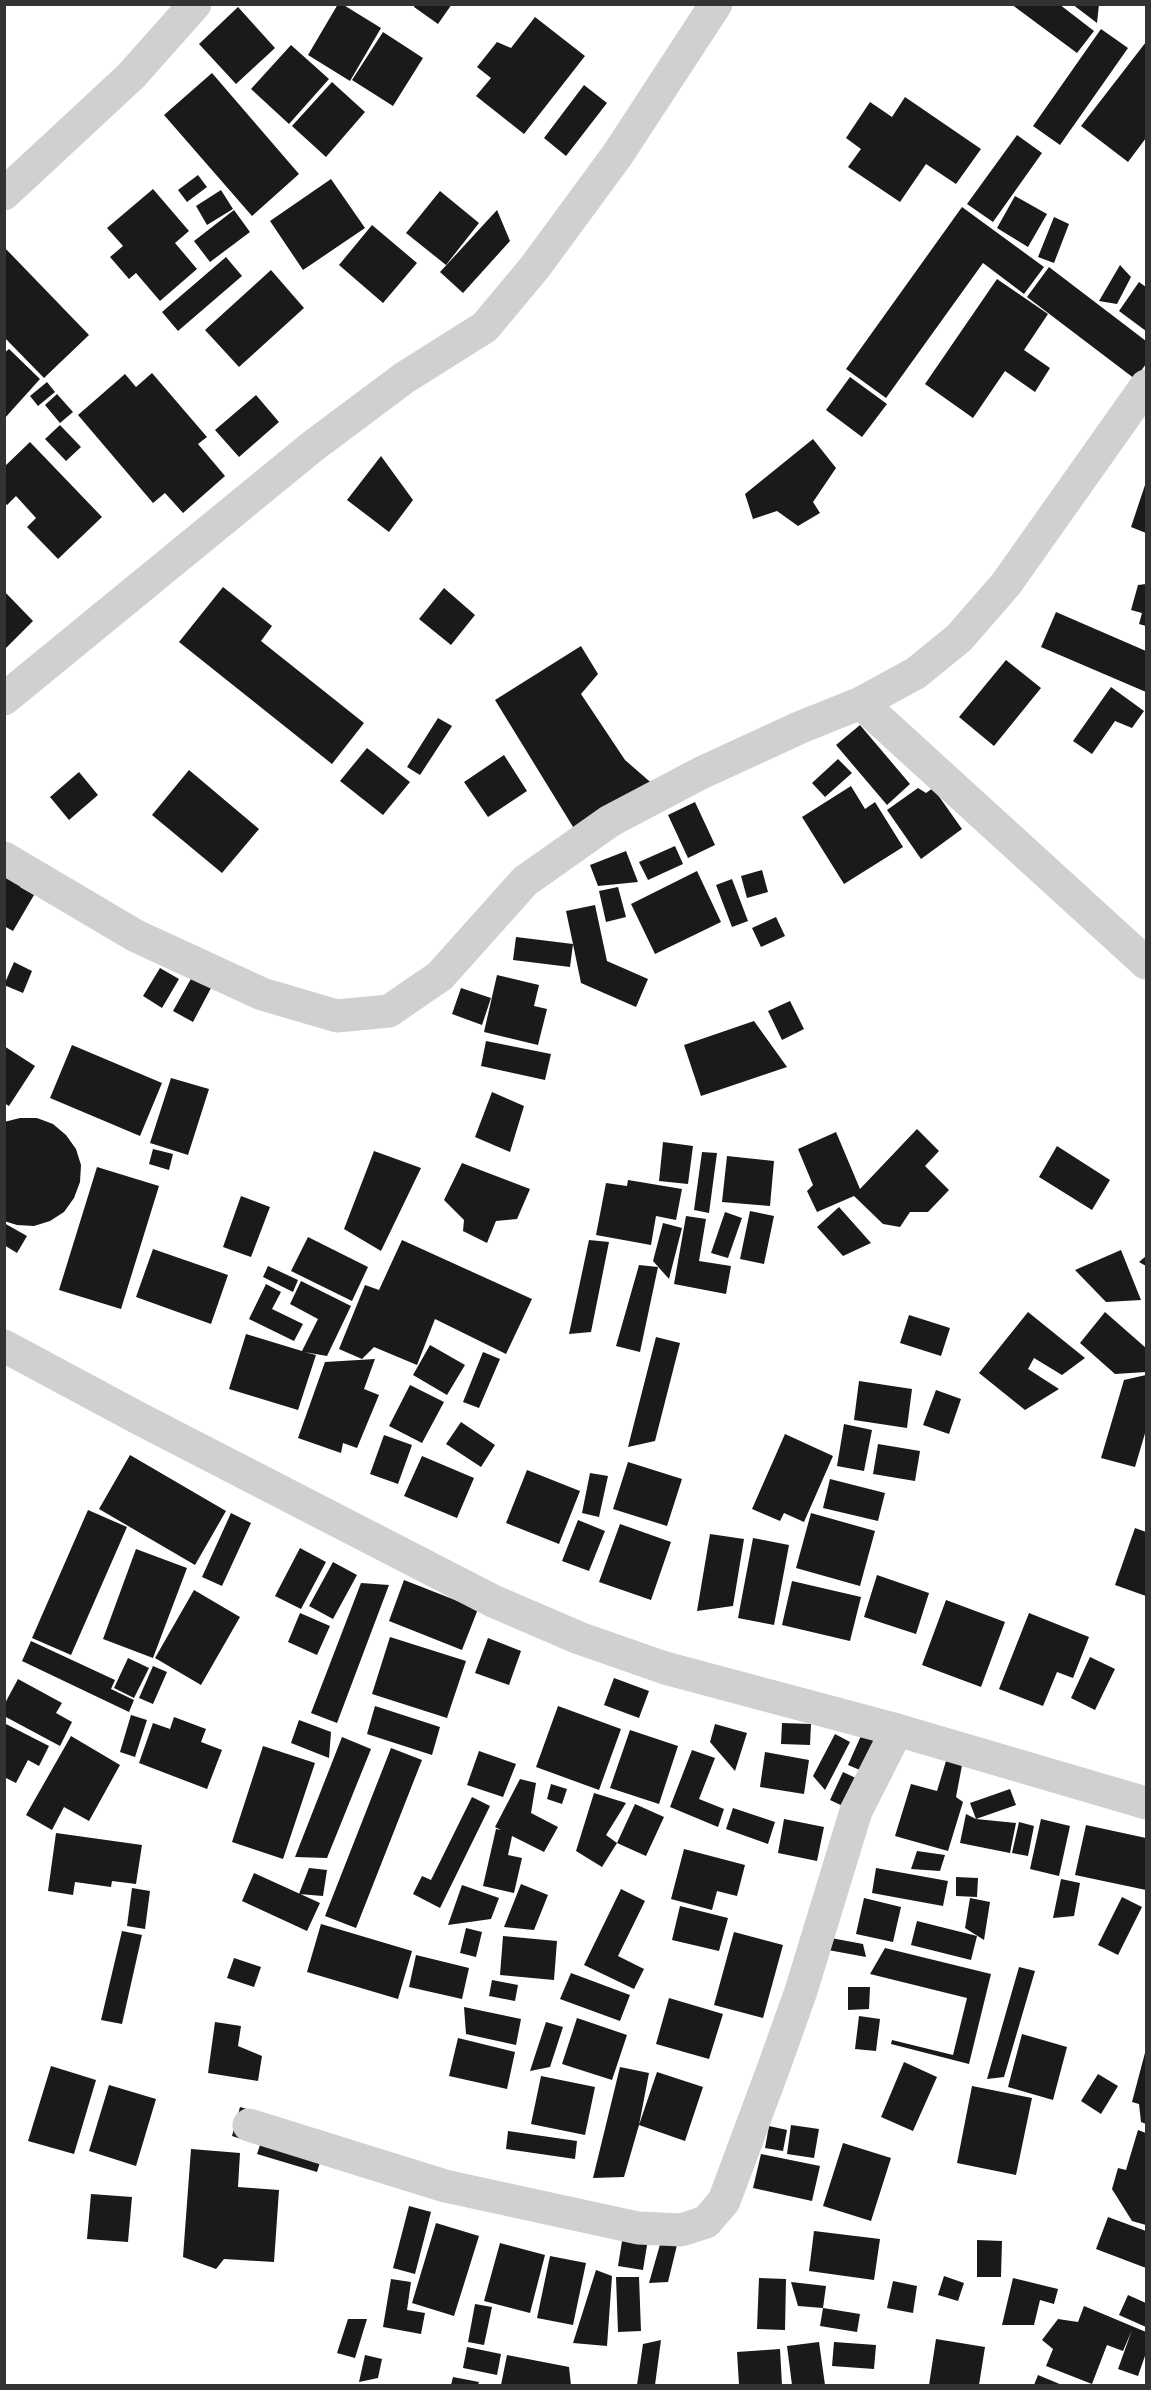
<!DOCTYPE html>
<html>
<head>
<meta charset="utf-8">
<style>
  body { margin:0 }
  #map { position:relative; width:1151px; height:2390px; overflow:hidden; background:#fff; font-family:Overpass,sans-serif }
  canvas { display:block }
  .frame { position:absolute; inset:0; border:6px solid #333; pointer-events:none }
</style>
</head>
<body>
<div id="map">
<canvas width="1151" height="2390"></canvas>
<div class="frame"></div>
</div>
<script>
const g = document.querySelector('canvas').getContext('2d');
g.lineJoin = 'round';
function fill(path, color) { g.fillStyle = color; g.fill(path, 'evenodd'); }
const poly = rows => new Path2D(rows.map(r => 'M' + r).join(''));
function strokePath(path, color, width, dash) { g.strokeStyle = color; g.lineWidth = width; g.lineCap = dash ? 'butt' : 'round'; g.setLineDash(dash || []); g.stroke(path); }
fill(poly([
  [338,4,342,4,381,28,350,81,308,55],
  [415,4,452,4,438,24,414,7],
  [1011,4,1059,4,1094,31,1077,53],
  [1072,4,1099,4,1097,23],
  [238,7,275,48,236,84,199,44],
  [535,17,585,56,524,134,476,96,491,78,477,67,497,42,511,48],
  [1101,29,1128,48,1060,145,1033,126],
  [383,32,423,58,393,106,352,80],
  [1146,42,1146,138,1128,162,1081,126],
  [291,45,329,79,289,124,251,89],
  [212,73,299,174,252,216,164,115],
  [332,82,365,112,326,157,292,126],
  [584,85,607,103,566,156,544,138],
  [905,97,981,149,956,184,926,164,900,202,848,167,861,149,846,138,870,102,892,117],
  [1017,135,1042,153,993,222,967,204],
  [198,175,207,187,187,202,178,190],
  [331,179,365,228,303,270,270,221],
  [153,189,189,231,175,243,197,269,160,301,136,273,129,279,110,257,123,246,107,228],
  [221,190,233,209,207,225,196,206],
  [440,191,479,223,446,265,406,233],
  [1015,196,1047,214,1028,247,997,228],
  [962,207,1044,267,1024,294,983,263,886,398,846,369],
  [234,210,250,232,210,262,194,241],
  [497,210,510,241,463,293,440,272],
  [1054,217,1069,224,1054,263,1038,257],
  [372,225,417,263,383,303,339,265],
  [4,247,89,335,44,378,4,337],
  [226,257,242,276,178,331,162,312],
  [1120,265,1131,277,1117,304,1099,301],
  [1049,267,1146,341,1146,364,1135,379,1027,297],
  [271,270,304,308,239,367,205,330],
  [997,279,1048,314,1024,350,1050,368,1035,392,1005,371,973,418,925,384],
  [1139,282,1146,287,1146,331,1119,311],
  [9,349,40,379,4,419,4,353],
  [152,373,207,437,198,444,225,476,183,513,165,493,153,503,78,415,125,374,136,387],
  [850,377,887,404,862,437,826,410],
  [47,382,55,392,38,406,30,396],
  [57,394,73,412,60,423,45,405],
  [256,395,279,422,239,457,215,430],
  [60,425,81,447,66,461,45,439],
  [813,439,836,468,813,502,820,513,798,526,777,511,753,519,745,494],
  [30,442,102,517,58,559,27,527,36,518,16,496,7,505,4,503,4,467],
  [381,456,413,500,389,532,347,500],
  [1146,482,1146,533,1131,527],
  [1146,584,1146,626,1139,624,1142,613,1131,610,1138,585],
  [223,587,272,626,261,641,364,723,332,764,179,642],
  [444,588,475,615,451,645,419,619],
  [4,591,33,621,4,650],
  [1056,612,1146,651,1146,692,1041,647],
  [581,646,598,674,581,694,625,760,656,787,578,835,495,700],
  [1006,660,1041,688,994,746,959,717],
  [1111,687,1144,711,1132,728,1115,721,1092,754,1073,741],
  [438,718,452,726,420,775,407,767],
  [860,725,910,784,887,805,836,745],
  [367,748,410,782,383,815,340,781],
  [504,755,527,791,488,817,464,782],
  [838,759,852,773,825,797,812,783],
  [189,770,259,829,222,873,152,815],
  [79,772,98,795,69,820,50,797],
  [851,786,865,809,875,802,903,847,844,884,802,817],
  [918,788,926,793,933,788,962,829,921,859,887,810],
  [695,802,715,845,688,858,668,815],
  [675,846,683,864,648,880,639,862],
  [626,851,638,882,598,886,590,865],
  [4,861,27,874,20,887,34,895,13,931,4,926],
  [762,870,768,892,747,898,741,876],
  [697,871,721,922,655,954,631,904],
  [732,879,748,921,732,927,716,885],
  [618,887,626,917,606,922,599,891],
  [595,905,607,961,648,979,636,1007,581,983,573,944,570,967,513,960,516,937,573,944,566,911],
  [776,917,785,936,761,947,752,928],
  [14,962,32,971,23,993,4,985],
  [160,968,179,979,162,1008,143,996],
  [497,975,539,985,534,1006,547,1009,538,1045,484,1032],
  [192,977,211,988,193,1022,173,1011],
  [461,988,491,998,482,1025,452,1014],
  [790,1001,804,1029,782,1040,768,1011],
  [754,1021,787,1067,701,1096,684,1045],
  [486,1041,551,1054,545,1080,481,1066],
  [72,1045,162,1083,140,1136,50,1098],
  [4,1046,35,1066,9,1106,4,1103],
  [171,1078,209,1089,188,1155,150,1143],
  [492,1092,524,1106,510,1152,475,1137],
  [20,1118,37,1118,53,1124,66,1135,76,1149,81,1165,80,1182,74,1198,64,1212,50,1221,34,1226,17,1225,4,1221,4,1122],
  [917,1129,939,1151,925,1166,949,1190,928,1212,910,1212,900,1227,883,1224,854,1196,817,1212,807,1191,813,1185,798,1149,836,1132,860,1189],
  [663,1142,693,1146,688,1184,659,1181],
  [1057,1146,1110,1180,1092,1210,1039,1177],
  [153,1149,173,1154,169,1170,149,1164],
  [374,1151,421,1168,381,1251,344,1229],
  [702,1152,717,1153,709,1213,694,1210],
  [727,1156,774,1161,770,1206,722,1202],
  [462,1163,530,1189,517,1219,496,1221,487,1243,463,1231,464,1220,444,1200],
  [97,1167,159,1186,121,1309,59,1290],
  [628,1180,682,1189,676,1220,656,1216,651,1245,596,1235,606,1183,627,1186],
  [241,1196,270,1207,251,1257,223,1247],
  [839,1207,871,1243,843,1256,817,1227],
  [750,1211,774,1216,764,1264,740,1259],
  [725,1212,742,1218,728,1258,711,1253],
  [686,1216,706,1219,699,1261,731,1266,726,1294,674,1284],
  [4,1223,27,1236,17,1253,4,1245],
  [663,1223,682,1228,669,1279,653,1261],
  [308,1237,368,1267,352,1301,291,1271],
  [402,1240,532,1299,506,1354,435,1319,417,1365,374,1347,362,1359,339,1349,365,1285,379,1290],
  [589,1240,609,1242,591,1332,569,1334],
  [153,1249,228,1275,211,1324,136,1297],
  [1121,1250,1141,1300,1106,1302,1075,1270],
  [1146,1256,1146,1266,1139,1262],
  [639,1265,658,1267,640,1352,616,1346],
  [268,1266,298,1280,293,1292,263,1277],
  [301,1281,351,1306,327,1356,304,1352,316,1355,298,1410,229,1389,246,1334,302,1351,318,1319,290,1304],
  [266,1284,281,1292,272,1309,303,1324,294,1341,249,1319],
  [1028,1312,1085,1358,1062,1375,1034,1358,1028,1369,1059,1389,1025,1410,979,1373],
  [1105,1312,1146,1348,1146,1372,1115,1374,1080,1343],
  [909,1315,950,1328,941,1356,900,1343],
  [656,1337,680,1343,655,1441,628,1447],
  [430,1345,465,1365,447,1395,413,1375],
  [483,1352,500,1359,479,1408,463,1402],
  [375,1359,364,1389,379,1395,357,1448,343,1443,341,1453,298,1438,325,1362],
  [1146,1375,1146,1430,1135,1467,1101,1458,1124,1380],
  [859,1381,912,1389,907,1428,854,1420],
  [410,1385,444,1402,422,1443,389,1426],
  [936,1390,961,1399,949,1434,923,1425],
  [461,1422,495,1445,481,1467,446,1444],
  [844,1424,872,1430,864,1471,837,1466],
  [785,1434,833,1456,804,1522,784,1513,780,1521,752,1509],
  [384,1435,412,1445,398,1484,370,1474],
  [878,1444,920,1451,915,1481,873,1474],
  [130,1455,226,1511,195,1565,99,1509],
  [422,1456,474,1478,457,1518,404,1496],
  [628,1462,682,1479,667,1526,613,1509],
  [527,1470,580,1491,559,1544,506,1523],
  [590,1473,608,1476,599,1517,582,1513],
  [830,1479,885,1493,878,1521,823,1508],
  [88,1510,127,1527,71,1655,32,1638],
  [231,1513,251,1523,222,1586,202,1577],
  [811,1513,875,1531,860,1586,796,1568],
  [578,1520,605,1531,589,1571,562,1561],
  [620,1524,671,1542,651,1600,599,1582],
  [1135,1528,1146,1532,1146,1596,1115,1585],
  [710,1534,744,1539,733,1606,697,1611],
  [753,1538,789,1545,774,1625,738,1618],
  [300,1548,326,1562,301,1609,275,1596],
  [136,1549,187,1568,153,1658,103,1639],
  [333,1562,357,1575,333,1619,309,1606],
  [877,1575,929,1593,916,1634,864,1617],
  [404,1580,478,1609,462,1650,389,1621],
  [792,1581,861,1597,850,1641,782,1625],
  [361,1583,389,1585,337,1723,311,1713],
  [194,1590,240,1617,201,1685,155,1658],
  [946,1600,1005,1622,981,1687,922,1665],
  [300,1613,330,1626,317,1655,288,1642],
  [1029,1613,1089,1637,1073,1678,1057,1672,1043,1706,999,1689],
  [390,1637,466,1661,447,1718,372,1694],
  [488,1638,521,1651,509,1685,475,1673],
  [31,1641,115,1680,111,1689,134,1700,129,1712,22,1661],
  [1090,1657,1115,1669,1095,1710,1071,1698],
  [128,1658,149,1668,134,1698,114,1688],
  [153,1666,167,1672,153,1704,139,1698],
  [614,1678,649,1691,639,1718,604,1705],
  [18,1679,62,1703,56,1713,72,1722,60,1746,4,1716,4,1705],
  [375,1706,440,1727,432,1755,367,1734],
  [558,1706,621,1729,599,1790,536,1767],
  [131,1715,147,1720,135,1757,120,1752],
  [174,1717,206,1729,201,1742,222,1750,207,1789,139,1763,153,1723,170,1729],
  [299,1720,331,1732,329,1758,291,1743],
  [4,1723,49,1746,39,1766,28,1760,16,1783,4,1777],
  [782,1723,811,1724,810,1745,781,1744],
  [715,1724,747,1733,735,1771,710,1742],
  [864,1729,883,1737,867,1773,848,1765],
  [630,1730,678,1746,659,1804,610,1788],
  [835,1734,850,1742,825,1790,813,1776],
  [71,1736,120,1765,89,1821,64,1807,52,1830,26,1815],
  [342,1737,371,1749,327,1858,295,1857],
  [263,1746,315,1763,283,1859,232,1842],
  [391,1748,422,1760,356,1928,325,1916],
  [692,1750,715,1758,699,1799,724,1809,718,1827,670,1807],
  [479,1751,516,1764,503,1797,467,1785],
  [765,1752,809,1760,804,1794,760,1787],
  [963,1760,956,1797,963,1802,948,1851,895,1836,911,1784,937,1791,946,1761],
  [843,1772,860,1780,847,1808,830,1800],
  [520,1779,536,1783,531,1813,558,1827,544,1852,512,1836,508,1855,522,1858,514,1893,483,1886,496,1829,501,1830,495,1827],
  [551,1784,567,1789,562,1804,547,1799],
  [1010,1789,1016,1805,976,1819,970,1803],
  [594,1793,626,1803,606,1835,617,1843,602,1867,576,1851],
  [472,1797,490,1806,440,1908,413,1894,422,1876,431,1880],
  [635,1804,664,1817,646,1856,617,1843],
  [733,1808,775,1822,768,1844,726,1829],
  [966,1814,976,1819,1016,1823,1010,1853,960,1843],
  [784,1819,824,1827,817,1861,778,1853],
  [1041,1819,1070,1826,1059,1876,1030,1869],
  [1019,1822,1034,1826,1028,1856,1012,1853],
  [1086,1825,1146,1838,1146,1890,1075,1875],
  [56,1833,142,1845,136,1884,112,1881,111,1887,75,1882,73,1895,48,1891],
  [684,1849,745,1865,737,1896,717,1891,712,1910,671,1899],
  [917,1851,945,1855,940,1871,911,1869],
  [309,1868,327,1870,323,1896,299,1894],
  [876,1868,948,1881,943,1906,872,1893],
  [254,1873,320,1903,307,1931,242,1901],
  [956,1877,978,1878,977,1897,956,1896],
  [1061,1879,1080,1883,1074,1916,1053,1918],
  [521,1884,548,1895,534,1930,504,1927],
  [462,1885,499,1898,491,1919,448,1925],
  [132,1888,150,1891,145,1929,127,1926],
  [621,1889,645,1901,618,1956,644,1969,634,1989,584,1965],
  [1122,1897,1142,1907,1118,1955,1098,1945],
  [864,1898,901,1907,893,1942,856,1934],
  [970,1898,990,1902,984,1940,965,1928],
  [680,1906,728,1918,719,1951,672,1940],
  [917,1921,977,1936,971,1960,911,1945],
  [321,1924,412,1951,398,1999,307,1972],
  [466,1928,482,1932,476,1957,460,1953],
  [122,1931,142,1935,122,2024,101,2020],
  [734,1932,783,1945,763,2018,714,2005],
  [503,1936,557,1941,554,1980,500,1975],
  [831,1938,863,1944,866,1957,828,1950],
  [885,1948,991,1974,969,2064,891,2044,892,2040,953,2055,967,1998,870,1974],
  [416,1955,469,1968,462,1999,409,1987],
  [234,1958,261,1967,254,1987,227,1978],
  [1019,1967,1035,1971,1004,2077,987,2079],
  [571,1973,630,1995,620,2021,560,1999],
  [492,1980,518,1985,515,2001,489,1996],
  [848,1987,870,1987,869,2009,848,2010],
  [669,1998,723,2014,709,2059,656,2044],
  [464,2007,521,2019,516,2045,466,2034],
  [859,2016,880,2019,876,2051,855,2049],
  [577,2018,627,2035,612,2080,562,2064],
  [215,2022,241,2026,238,2046,262,2056,258,2081,208,2073],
  [546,2022,563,2027,550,2067,530,2071],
  [1022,2034,1067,2047,1053,2100,1008,2087],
  [458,2038,515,2052,507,2089,449,2076],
  [1146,2049,1146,2124,1141,2122,1139,2104,1132,2102],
  [904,2062,937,2077,913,2131,881,2117],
  [51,2066,96,2080,74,2154,28,2141],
  [620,2067,649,2073,639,2125,624,2177,593,2178],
  [657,2072,703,2087,685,2141,639,2125],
  [1098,2074,1118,2086,1101,2114,1081,2101],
  [541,2076,595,2087,585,2135,531,2124],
  [109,2085,156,2099,136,2166,89,2151],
  [972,2086,1032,2098,1016,2175,957,2163],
  [240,2107,329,2133,317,2172,257,2154,260,2145,232,2136],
  [791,2125,819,2129,814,2158,787,2154],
  [769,2126,787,2130,783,2151,765,2148],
  [1138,2130,1146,2133,1146,2225,1132,2221,1112,2189,1118,2168,1126,2170],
  [508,2131,577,2141,575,2159,506,2149],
  [843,2143,891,2158,871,2221,823,2206],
  [191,2149,240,2153,238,2187,279,2190,274,2262,224,2259,216,2269,183,2257],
  [761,2154,820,2166,812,2201,753,2188],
  [91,2194,132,2197,128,2242,87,2239],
  [409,2206,431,2212,415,2274,393,2268],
  [1108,2217,1146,2231,1146,2268,1096,2249],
  [436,2223,479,2236,454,2316,412,2303],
  [814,2231,880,2239,874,2280,809,2271],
  [623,2235,648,2239,643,2270,618,2266],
  [977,2240,1002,2241,1001,2277,977,2277],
  [661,2241,677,2245,668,2282,649,2283],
  [500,2243,545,2255,530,2313,484,2301],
  [550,2256,586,2263,573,2325,537,2318],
  [596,2270,612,2276,607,2346,573,2343],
  [944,2276,964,2283,958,2301,938,2295],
  [616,2277,639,2277,641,2331,618,2332],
  [759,2278,786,2279,785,2330,757,2329],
  [1013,2278,1058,2289,1054,2304,1040,2300,1034,2325,1002,2325],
  [391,2279,411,2282,407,2310,425,2313,421,2334,383,2327],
  [893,2281,917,2286,913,2313,887,2308],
  [791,2282,826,2286,823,2308,798,2306],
  [1128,2295,1146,2303,1146,2327,1119,2315],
  [475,2304,492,2307,484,2345,468,2342],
  [1084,2306,1146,2332,1146,2353,1138,2376,1118,2369,1132,2330,1123,2351,1107,2345,1092,2384,1046,2366,1053,2349,1042,2340,1058,2319,1078,2322],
  [823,2308,860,2314,857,2332,820,2326],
  [348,2319,367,2319,355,2358,337,2353],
  [936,2339,985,2347,979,2385,929,2385],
  [661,2340,655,2385,637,2385,643,2344],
  [819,2342,825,2385,792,2385,787,2346],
  [834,2342,876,2345,874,2369,832,2366],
  [467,2347,501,2354,497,2375,463,2368],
  [780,2349,782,2385,739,2385,737,2352],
  [365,2355,382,2359,378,2378,359,2382],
  [507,2355,569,2367,571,2385,501,2385],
  [1038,2375,1062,2385,1034,2385],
  [453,2377,479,2382,478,2385,451,2385]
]), '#1a1a1a');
strokePath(poly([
  [4,194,131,76,195,4],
  [4,699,313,446,404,378,485,327,535,267,618,154,716,4],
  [861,703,1146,963],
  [4,858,136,936,262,994,337,1016,389,1011,440,976,525,881,610,821,701,773,801,727,861,703,916,673,959,638,1006,584,1146,386],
  [4,1346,140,1419,493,1601,579,1638,665,1668,897,1730,1146,1803],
  [249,2125,445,2186,638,2228,681,2230,706,2222,724,2201,775,2064,801,1991,856,1811,897,1730]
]), '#d0d0d0', 33);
</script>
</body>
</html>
